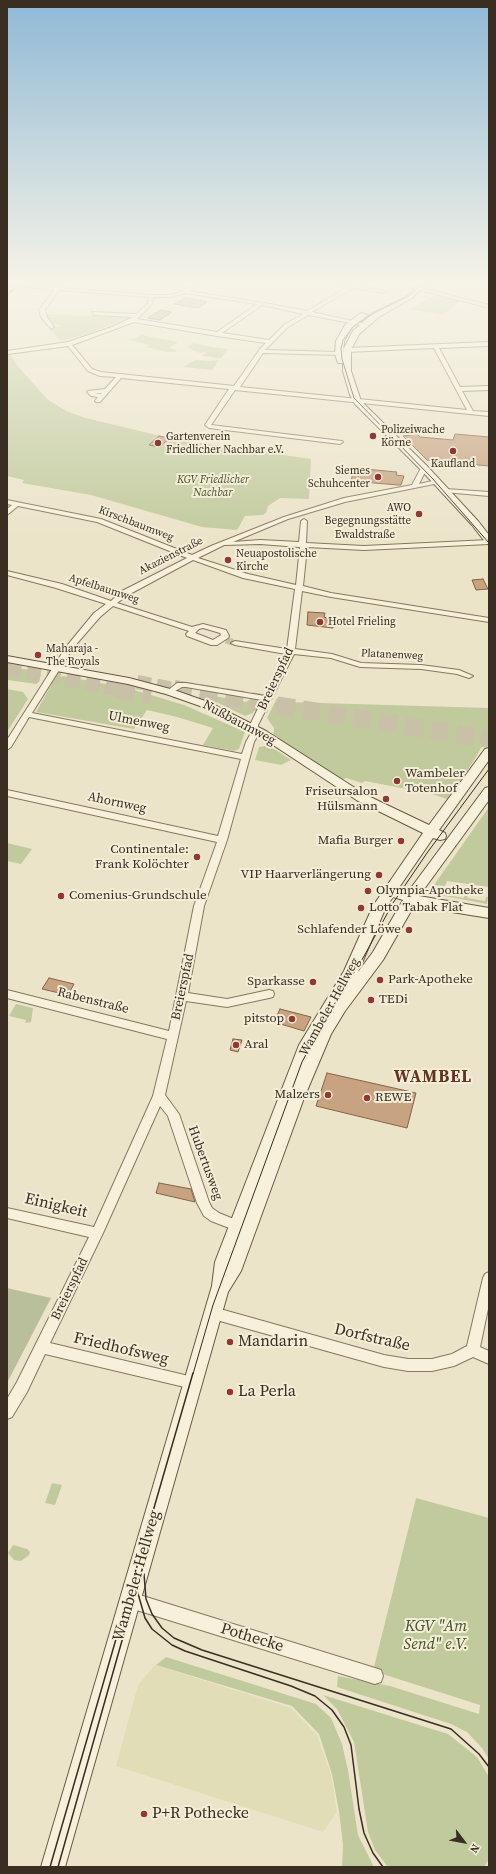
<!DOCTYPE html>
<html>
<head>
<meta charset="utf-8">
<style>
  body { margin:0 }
  #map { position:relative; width:496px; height:1874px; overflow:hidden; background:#ece4c9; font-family:"Source Serif 4",serif }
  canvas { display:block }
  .frame { position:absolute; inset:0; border:8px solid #392e21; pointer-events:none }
  .north { position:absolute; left:444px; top:1822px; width:40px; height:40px; -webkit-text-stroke:3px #f4eed8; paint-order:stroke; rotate:122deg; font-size:11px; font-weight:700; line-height:16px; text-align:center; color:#392e21 }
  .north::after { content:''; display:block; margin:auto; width:14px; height:18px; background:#392e21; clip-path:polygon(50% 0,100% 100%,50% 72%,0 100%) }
</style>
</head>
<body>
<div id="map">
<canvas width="496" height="1874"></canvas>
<div class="frame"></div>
<div class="north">N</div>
</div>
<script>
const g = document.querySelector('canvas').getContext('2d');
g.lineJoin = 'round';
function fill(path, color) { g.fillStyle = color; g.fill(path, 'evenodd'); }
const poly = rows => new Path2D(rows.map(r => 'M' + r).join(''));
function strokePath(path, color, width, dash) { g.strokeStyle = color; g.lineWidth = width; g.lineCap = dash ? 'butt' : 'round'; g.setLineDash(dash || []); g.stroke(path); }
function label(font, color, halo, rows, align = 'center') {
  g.font = font + ' "Source Serif 4",serif'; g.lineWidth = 4; g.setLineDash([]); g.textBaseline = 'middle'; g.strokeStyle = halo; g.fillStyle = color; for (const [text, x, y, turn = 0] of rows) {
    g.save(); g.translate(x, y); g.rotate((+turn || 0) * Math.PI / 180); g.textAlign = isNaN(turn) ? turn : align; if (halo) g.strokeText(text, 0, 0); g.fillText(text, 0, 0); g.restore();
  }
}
fill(poly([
  [155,1665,291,1708,317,1735,331,1775,337,1812,323,1832,116,1766,138,1685]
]), '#e1ddb7');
fill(poly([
  [437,294,461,301,442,315,409,309],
  [46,314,92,316,96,315,130,317,88,334,60,341,50,328,61,326,50,322],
  [142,335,178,342,169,348,176,350,176,352,169,352,158,350,147,347,149,345,130,340],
  [193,343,212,347,228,349,221,358,202,356,206,352,200,353,188,348],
  [7,349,16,364,47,399,66,411,86,418,173,439,311,459,309,499,280,498,268,506,266,513,263,515,245,516,237,530,202,527,91,495,22,483,24,480,7,476],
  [196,360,210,361,219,360,212,370,184,367,191,362],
  [7,666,35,671,41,674,40,678,37,684,7,680],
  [64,676,131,689,184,705,245,732,239,749,234,751,203,745,213,728,177,717,147,710,134,729,36,712,54,680,59,677],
  [7,689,23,692,28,699,7,732],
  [209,695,246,702,252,698,259,699,253,713,245,716,206,697],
  [277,698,287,702,489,708,489,734,473,762,447,799,432,794,365,781,362,783,346,778,342,780,273,736,274,728,267,718],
  [266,746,276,750,291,760,281,765,255,760,259,747],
  [489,807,489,887,447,881,445,886,434,885],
  [7,843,32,849,21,864,7,861],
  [433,887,444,888,445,895,464,898,465,893,468,894,467,898,485,901,486,897,488,897,487,904,445,896,435,892],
  [16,1004,33,1008,31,1022,25,1023,26,1020,9,1016],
  [52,1483,62,1485,55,1505,45,1503],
  [416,1498,489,1518,489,1759,482,1748,467,1732,451,1724,337,1687,338,1676,390,1686,479,1714,480,1705,373,1671],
  [13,1545,27,1549,30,1552,29,1555,21,1561,14,1560,8,1553],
  [166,1657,316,1704,331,1718,342,1744,348,1770,358,1835,374,1867,342,1867,343,1845,339,1811,332,1774,319,1734,292,1706,156,1665],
  [323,1695,448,1734,477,1757,489,1777,489,1859,484,1867,387,1866,375,1850,368,1832,354,1742,337,1709]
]), '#c1ca9d');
fill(poly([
  [7,1288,51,1298,7,1383]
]), '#b9bf9b');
const building = poly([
  [185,298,198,300,207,302,198,308,174,304,185,298],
  [160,310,172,312,160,320,148,318,160,310],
  [417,434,420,437,453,440,455,434,489,437,489,466,427,460,403,436,417,434],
  [159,436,170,438,159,447,149,445,159,436],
  [354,468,397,472,396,475,404,476,401,485,398,485,351,481,354,468],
  [483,579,488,589,476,590,472,580,483,579],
  [308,612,325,613,324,617,333,620,333,628,307,625,308,612],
  [49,978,74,984,68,995,42,989,49,978],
  [280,1009,311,1017,304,1031,274,1022,280,1009],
  [233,1039,242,1040,238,1052,230,1050,233,1039],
  [327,1073,416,1093,407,1128,316,1106,327,1073],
  [159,1183,191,1189,195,1202,156,1193,159,1183]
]);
fill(building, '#c7a381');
strokePath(building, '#856346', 1);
strokePath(poly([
  [11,285,21,286]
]), '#c8c0a7', 5.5, [5.5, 2.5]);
strokePath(poly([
  [226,640,235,643]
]), '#c8c0a7', 7, [7, 3.5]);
strokePath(poly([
  [7,669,123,690],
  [137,682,179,690]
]), '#c8c0a7', 14, [14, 6]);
strokePath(poly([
  [117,689,151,695],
  [174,689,489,739]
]), '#c8c0a7', 18, [18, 8]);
const street = poly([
  [61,281,66,281,61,288,152,295,170,295,184,291,151,281,159,281,187,288,198,281,203,281,189,291,270,304,307,311,347,287,323,281,351,284,356,281,362,281,356,285,387,292,385,293,353,288,312,312,366,324,366,326,308,315,288,327,265,350,339,352,342,354,341,355,263,353,240,387,467,410,434,348,347,352,344,350,347,348,489,342,489,346,439,348,460,387,489,386,489,390,462,391,473,411,489,412,489,416,235,390,211,425,342,441,343,442,340,444,209,428,205,425,229,389,121,378,100,402,96,402,95,401,98,397,91,396,87,392,88,391,105,389,116,377,100,376,88,371,68,346,8,354,7,351,68,342,112,327,133,317,94,315,92,312,136,314,148,303,149,297,59,290,45,310,47,317,54,327,51,329,41,317,39,310,54,290,19,286,21,285,56,287,61,281],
  [185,293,257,304,217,332,137,319,152,304,154,297,170,297,185,293],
  [262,305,303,314,284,325,269,340,222,333,262,305],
  [134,322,217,336,266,343,260,349,234,386,101,372,92,369,72,345,134,322],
  [94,393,102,393,101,394,94,393],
  [417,287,489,305,489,308,417,289,417,287],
  [424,466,427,468,419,484,437,480,440,482,439,483,345,502,288,519,233,542,260,540,299,542,301,521,304,519,307,521,306,543,364,546,489,540,489,544,364,550,307,547,303,586,331,593,489,618,489,622,331,597,302,591,295,649,332,654,361,663,421,665,459,670,473,676,469,678,457,674,421,669,360,667,331,658,294,654,258,725,259,733,254,742,227,840,204,906,188,993,227,999,269,990,273,991,274,994,273,997,269,998,227,1007,186,1001,165,1095,179,1114,209,1202,212,1208,219,1213,241,1222,243,1226,241,1230,237,1231,211,1221,204,1216,197,1203,168,1116,160,1106,103,1233,50,1343,193,1377,198,1378,200,1383,198,1388,193,1389,45,1354,27,1392,12,1417,7,1419,7,1399,17,1382,89,1237,7,1218,7,1208,94,1227,153,1096,167,1039,7,998,7,990,169,1031,194,906,217,842,7,796,7,790,218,836,241,759,29,717,11,747,7,750,7,740,66,647,94,613,106,604,56,588,7,575,7,571,62,584,111,601,122,591,187,558,97,522,18,506,7,515,7,509,12,505,7,504,7,500,101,519,192,555,211,546,284,517,344,498,412,485,421,468,424,466],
  [260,544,300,547,296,585,248,574,198,558,224,545,260,544],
  [193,560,243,578,295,589,287,649,235,641,231,643,235,645,286,654,265,696,186,683,177,683,166,692,170,694,182,687,186,687,262,700,250,725,251,733,246,742,242,754,32,713,73,648,100,617,113,606,189,631,186,634,187,636,211,645,217,645,228,638,229,636,226,630,203,624,192,627,117,603,128,595,193,560],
  [203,628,220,633,221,635,213,640,195,633,199,629,203,628],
  [446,489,489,492,489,496,444,492,444,490,446,489],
  [489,1272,489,1304,480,1347,489,1351,489,1364,473,1357,454,1366,432,1371,408,1371,384,1367,213,1319,208,1317,207,1313,208,1309,213,1307,384,1355,408,1359,432,1359,452,1354,467,1346,483,1278,485,1274,489,1272],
  [130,1592,375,1668,381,1670,383,1676,381,1682,375,1684,130,1608,125,1605,122,1600,125,1595,130,1592]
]);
const secondary = poly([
  [422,281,429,281,412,298,379,317,359,334,351,350,351,371,361,401,427,466,478,521,489,535,489,544,486,543,472,525,421,470,355,404,350,395,343,371,343,363,338,363,335,354,336,341,345,325,361,313,368,315,351,328,344,341,343,354,343,356,343,350,353,331,373,313,408,296,422,281],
  [7,656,129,678,174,690,208,702,266,731,366,795,429,825,485,749,489,748,489,760,439,830,445,833,446,836,445,839,440,840,433,838,398,889,408,892,485,788,489,787,489,800,419,896,489,908,489,918,427,908,415,904,383,960,345,1011,331,1034,304,1098,241,1271,228,1292,65,1867,41,1867,212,1286,215,1262,299,1045,344,971,373,906,423,833,358,801,258,735,200,706,166,694,128,684,7,662,7,656],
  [393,897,403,900,373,952,358,972,386,907,393,897]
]);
strokePath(street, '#87775f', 2);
strokePath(secondary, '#695842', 2);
fill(street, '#f7f1dc');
fill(secondary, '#f7f1dc');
strokePath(poly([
  [424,281,409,296,374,313,354,326,343,340,341,349,342,359,354,398,432,478,489,543],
  [193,1374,213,1305,302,1062,322,1024,363,958,393,903,427,853,489,769]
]), '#392e21', 1);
strokePath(poly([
  [144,1574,146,1599,152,1614,162,1628,174,1638,202,1650,451,1729,479,1754,489,1767],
  [137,1590,145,1618,152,1629,172,1645,185,1651,291,1686,315,1696,332,1710,344,1727,351,1745,359,1809,364,1833,373,1853,383,1867],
  [50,1867,193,1373],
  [58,1867,151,1538]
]), '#392e21', 1.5);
const rail = poly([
  [7,296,21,281]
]);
strokePath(rail, '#392e21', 2.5);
strokePath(rail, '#f4eed8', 1.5, [5]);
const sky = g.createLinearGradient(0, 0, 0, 543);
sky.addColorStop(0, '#8fb9d6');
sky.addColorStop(0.52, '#f6f3e7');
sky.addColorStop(1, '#f6f3e700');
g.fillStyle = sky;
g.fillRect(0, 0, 496, 543);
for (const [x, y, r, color] of [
  [373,436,4,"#923832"],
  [158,443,4,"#923832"],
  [453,451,4,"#923832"],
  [378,477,4,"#923832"],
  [419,514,4,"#923832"],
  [228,560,4,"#923832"],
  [320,622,4,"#923832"],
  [38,655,4,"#923832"],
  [397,781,4,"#923832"],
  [386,799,4,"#923832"],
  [401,841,4,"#923832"],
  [197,857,4,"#923832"],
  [379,875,4,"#923832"],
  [368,891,4,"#923832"],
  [61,896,4,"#923832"],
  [361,908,4,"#923832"],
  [409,930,4,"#923832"],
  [380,980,4,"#923832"],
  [313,982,4,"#923832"],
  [371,1000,4,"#923832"],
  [292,1019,4,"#923832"],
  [236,1045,4,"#923832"],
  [328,1095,4,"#923832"],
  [367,1098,4,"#923832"],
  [230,1342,4,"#923832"],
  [230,1392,4,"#923832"],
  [144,1814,4,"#923832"]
]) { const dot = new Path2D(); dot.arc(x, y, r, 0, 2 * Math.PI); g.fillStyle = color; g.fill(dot); strokePath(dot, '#f4eed8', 1.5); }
label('11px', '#392e21', '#f4eed8', [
  ["Polizeiwache",381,430],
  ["Körne",381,443],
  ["Gartenverein",166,437],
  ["Friedlicher Nachbar e.V.",166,450],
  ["Kaufland",453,464,"center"],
  ["Siemes",370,471,"right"],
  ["Schuhcenter",370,484,"right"],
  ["AWO",411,508,"right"],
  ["Begegnungsstätte",411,521,"right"],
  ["Neuapostolische",236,554],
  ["Kirche",236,567],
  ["Hotel Frieling",328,622],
  ["Maharaja -",46,649],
  ["The Royals",46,662]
], 'left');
label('italic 11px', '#465429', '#f4eed8', [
  ["KGV Friedlicher",213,480],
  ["Nachbar",213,493]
]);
label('11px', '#392e21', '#f4eed8', [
  ["Kirschbaumweg",136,524,21],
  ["Ewaldstraße",365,535],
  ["Akazienstraße",171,556,-27],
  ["Apfelbaumweg",104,589,18],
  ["Platanenweg",392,655,3]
]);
label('13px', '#392e21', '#f4eed8', [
  ["Breierspfad",276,679,-65],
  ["Ulmenweg",139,722,11],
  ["Nußbaumweg",239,723,28],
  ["Ahornweg",117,803,12],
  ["Breierspfad",183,987,-78],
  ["Rabenstraße",93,1001,14],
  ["Wambeler Hellweg",330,1007,-61],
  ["Hubertusweg",205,1163,70],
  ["Breierspfad",70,1289,-64]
]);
label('13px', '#392e21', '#f4eed8', [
  ["Wambeler",405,774],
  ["Totenhof",405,789],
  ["Friseursalon",378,792,"right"],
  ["Hülsmann",378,807,"right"],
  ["Mafia Burger",393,841,"right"],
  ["Continentale:",189,850,"right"],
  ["Frank Kolöchter",189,865,"right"],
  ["VIP Haarverlängerung",371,875,"right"],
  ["Olympia-Apotheke",376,891],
  ["Comenius-Grundschule",69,896],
  ["Lotto Tabak Flat",369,908],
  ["Schlafender Löwe",401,930,"right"],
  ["Park-Apotheke",388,980],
  ["Sparkasse",305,982,"right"],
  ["TEDi",379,1000],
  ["pitstop",284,1019,"right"],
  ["Aral",244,1045],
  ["Malzers",320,1095,"right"],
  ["REWE",375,1098]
], 'left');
label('16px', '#392e21', '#f4eed8', [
  ["Einigkeit",56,1206,13],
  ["Dorfstraße",372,1338,13],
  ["Friedhofsweg",121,1349,13],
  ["Wambeler Hellweg",137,1576,-74],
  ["Pothecke",252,1638,17]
]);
label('16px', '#392e21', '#f4eed8', [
  ["Mandarin",238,1342],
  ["La Perla",238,1392],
  ["P+R Pothecke",152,1814]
], 'left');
label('italic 16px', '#465429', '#f4eed8', [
  ["KGV \"Am",436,1627],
  ["Send\" e.V.",436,1645]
]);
g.letterSpacing = '1px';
label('bold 17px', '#623523', '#f4eed8', [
  ["WAMBEL",433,1078]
]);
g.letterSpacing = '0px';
</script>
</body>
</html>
